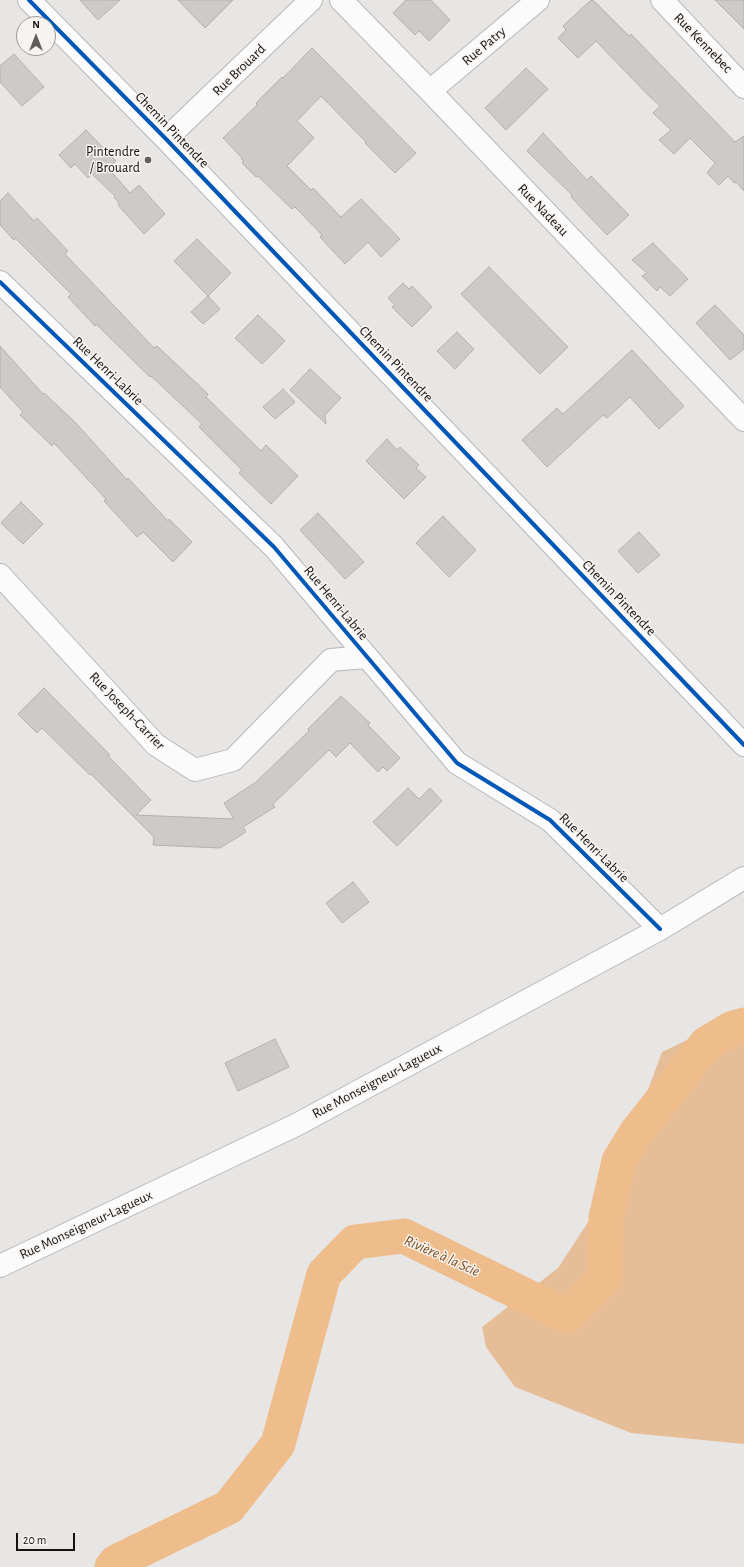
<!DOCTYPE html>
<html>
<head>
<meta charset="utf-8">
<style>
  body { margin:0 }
  #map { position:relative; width:744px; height:1567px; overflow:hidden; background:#e8e6e4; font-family:"Alegreya Sans",sans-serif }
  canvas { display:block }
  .north { position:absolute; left:16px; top:16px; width:40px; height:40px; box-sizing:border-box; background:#f7f3f0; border:1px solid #9c9997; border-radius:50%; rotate:0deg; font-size:11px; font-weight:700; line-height:16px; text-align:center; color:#141312 }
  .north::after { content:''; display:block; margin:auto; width:14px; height:18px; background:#5e5d5c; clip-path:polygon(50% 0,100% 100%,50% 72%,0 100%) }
  .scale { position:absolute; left:16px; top:1533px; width:59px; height:18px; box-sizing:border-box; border:2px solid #141312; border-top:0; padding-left:5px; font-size:12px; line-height:14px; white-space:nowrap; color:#141312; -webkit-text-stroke:3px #f7f3f0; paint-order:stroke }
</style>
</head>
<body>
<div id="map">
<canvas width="744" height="1567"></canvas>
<div class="north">N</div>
<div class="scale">20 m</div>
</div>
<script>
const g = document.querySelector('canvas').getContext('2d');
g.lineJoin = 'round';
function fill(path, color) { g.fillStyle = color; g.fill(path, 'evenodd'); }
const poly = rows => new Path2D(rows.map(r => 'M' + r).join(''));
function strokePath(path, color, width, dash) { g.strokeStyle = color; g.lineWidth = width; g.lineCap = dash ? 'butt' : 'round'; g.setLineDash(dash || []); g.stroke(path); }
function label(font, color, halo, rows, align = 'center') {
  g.font = font + ' "Alegreya Sans",sans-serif'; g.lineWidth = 3; g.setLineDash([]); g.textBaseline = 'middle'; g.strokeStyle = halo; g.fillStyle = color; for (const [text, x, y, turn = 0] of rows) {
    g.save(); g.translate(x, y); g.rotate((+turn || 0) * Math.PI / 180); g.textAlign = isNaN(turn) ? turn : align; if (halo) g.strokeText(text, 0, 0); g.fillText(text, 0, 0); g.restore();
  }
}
fill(poly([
  [744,1013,744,1444,631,1433,515,1387,486,1347,482,1327,558,1268,613,1184,662,1052]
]), '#e5be98');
strokePath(poly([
  [112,1567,116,1562,229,1507,278,1444,324,1274,355,1242,404,1236,567,1316,605,1278,606,1218,619,1161,636,1133,706,1044,731,1029,744,1025]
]), '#efbc8c', 35);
const building = poly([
  [80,0,120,0,98,20,80,0],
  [178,0,233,0,205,28,178,0],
  [406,0,431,0,450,20,429,41,419,31,415,35,393,13,406,0],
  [591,0,593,0,629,36,631,34,735,142,744,136,744,191,736,182,734,183,728,176,719,185,707,173,715,163,690,138,674,154,659,140,671,130,653,113,660,106,649,96,596,41,578,58,558,38,566,30,563,26,591,0],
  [715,0,744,0,744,29,715,0],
  [312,48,416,153,395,173,365,143,366,142,321,96,297,121,314,138,287,166,311,190,313,188,341,217,361,199,400,239,381,257,368,242,345,264,320,237,322,235,295,207,292,209,258,176,256,177,242,163,244,161,241,159,242,158,223,138,257,105,256,103,282,77,283,78,312,48],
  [14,54,44,87,22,106,0,82,0,66,14,54],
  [526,68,548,89,506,130,485,108,526,68],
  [86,130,116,161,108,168,130,193,139,185,165,214,144,234,118,205,119,203,114,197,115,196,92,174,88,178,75,164,71,168,59,155,86,130],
  [543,133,587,180,591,176,629,215,607,235,571,197,572,195,527,151,543,133],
  [8,193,34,221,37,218,68,251,65,254,154,348,157,346,208,394,206,397,261,451,266,445,298,476,271,504,239,473,242,470,199,427,202,424,151,376,150,377,96,324,95,326,68,297,71,294,15,238,14,240,0,225,0,201,8,193],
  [197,239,231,273,208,296,174,261,197,239],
  [653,243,688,279,670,296,660,287,657,291,642,276,647,273,632,260,653,243],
  [489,267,568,347,540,374,461,294,489,267],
  [403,283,409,289,412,286,432,307,412,327,392,307,395,305,388,298,403,283],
  [208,296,220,309,203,324,191,312,208,296],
  [715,305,744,335,744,349,730,360,696,323,715,305],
  [258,315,285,341,262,364,235,338,258,315],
  [457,332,474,349,455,369,437,351,457,332],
  [0,346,43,394,44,393,75,422,127,480,128,478,168,521,169,519,192,542,173,562,143,532,137,537,104,501,106,499,54,443,52,446,20,415,23,412,0,387,0,346],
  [632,350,684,406,659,429,630,397,607,418,603,415,547,467,522,440,557,408,563,414,632,350],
  [310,369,341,398,325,415,326,424,290,390,310,369],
  [283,389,295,402,275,419,263,407,283,389],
  [387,439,397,450,400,447,419,465,416,468,426,477,404,499,366,461,387,439],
  [21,502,43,524,23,544,1,523,21,502],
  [318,513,364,562,345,579,300,530,318,513],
  [443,516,476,550,449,577,416,543,443,516],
  [639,532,660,555,638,573,618,551,639,532],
  [44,688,110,755,108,756,151,800,136,815,234,819,224,803,256,782,309,731,308,729,341,696,370,723,368,725,400,758,387,771,383,767,378,772,350,743,336,757,329,750,273,804,275,807,243,827,246,832,220,848,153,845,154,837,91,774,90,775,42,728,37,733,18,714,44,688],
  [408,788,419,799,430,788,442,801,397,846,373,822,408,788],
  [353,882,369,902,342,923,326,903,353,882],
  [275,1039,289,1067,238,1091,225,1063,275,1039]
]);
fill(building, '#cdcbca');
strokePath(building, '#b3b1af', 1);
const minor = poly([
  [29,0,166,139,744,745],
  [341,0,430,91,744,420],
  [662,0,744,87],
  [430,91,538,0],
  [166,139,311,0],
  [0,282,274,547,457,763,550,820,660,929],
  [0,575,156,745,195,770,233,760,331,660,366,657],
  [0,1266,296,1125,660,929,744,878]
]);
strokePath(minor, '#b9b7b5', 24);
strokePath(minor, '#fcfbfb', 22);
strokePath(poly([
  [29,0,166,139,744,745],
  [0,282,274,547,457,763,550,820,660,929]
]), '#0057b8', 4);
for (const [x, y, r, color] of [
  [148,160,4,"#5e5d5c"]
]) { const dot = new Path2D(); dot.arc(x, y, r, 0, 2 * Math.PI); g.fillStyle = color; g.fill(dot); strokePath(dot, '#f7f3f0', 1.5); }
label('14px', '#141312', '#f7f3f0', [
  ["Rue Kennebec",703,43,46],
  ["Rue Patry",484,46,-40],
  ["Rue Brouard",239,70,-44],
  ["Chemin Pintendre",172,130,46],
  ["Rue Nadeau",543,210,46],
  ["Chemin Pintendre",396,364,46],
  ["Rue Henri-Labrie",108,371,44],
  ["Chemin Pintendre",619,598,46],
  ["Rue Henri-Labrie",336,603,50],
  ["Rue Joseph-Carrier",127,711,46],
  ["Rue Henri-Labrie",594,848,45],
  ["Rue Monseigneur-Lagueux",377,1081,-28],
  ["Rue Monseigneur-Lagueux",86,1225,-25]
]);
label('14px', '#141312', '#f7f3f0', [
  ["Pintendre",140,152],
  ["/ Brouard",140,168]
], 'right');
label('italic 15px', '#784917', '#f7f3f0', [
  ["Rivière à la Scie",442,1256,24]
]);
</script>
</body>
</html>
